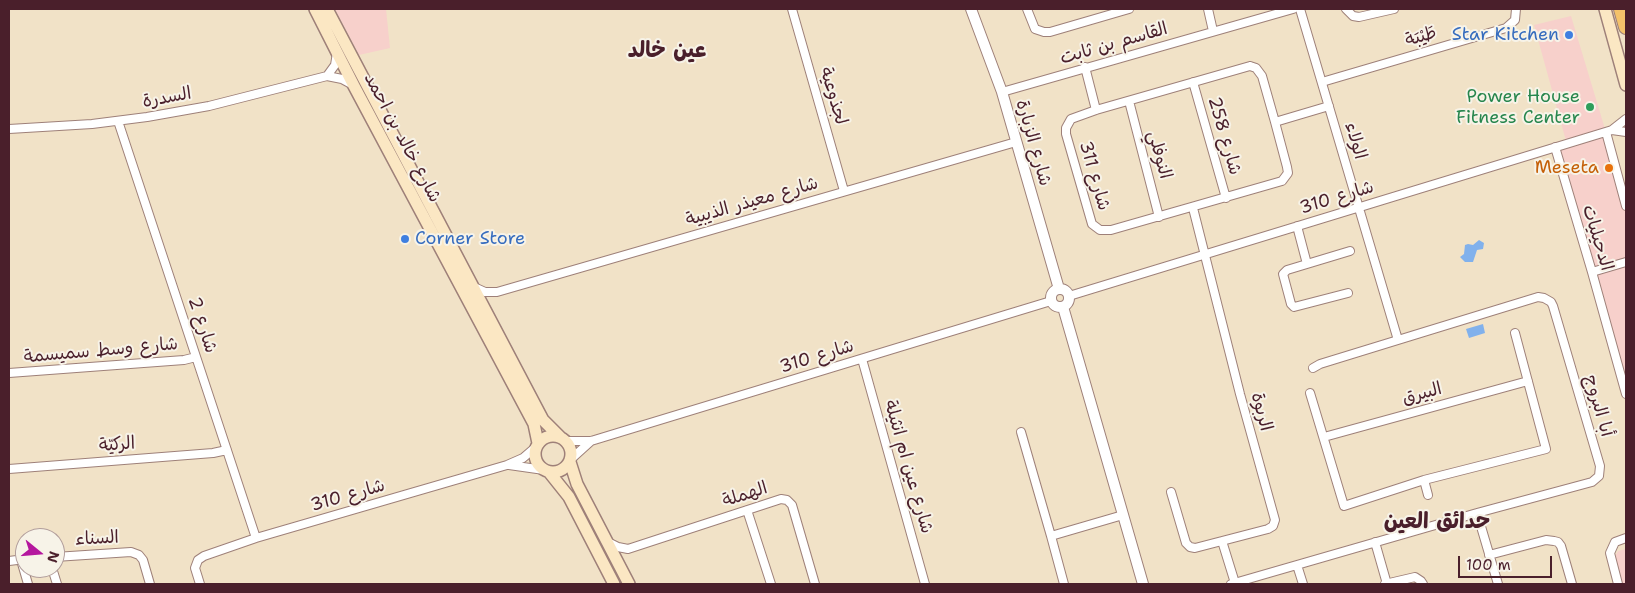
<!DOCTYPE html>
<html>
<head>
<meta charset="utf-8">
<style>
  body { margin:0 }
  #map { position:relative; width:1635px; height:593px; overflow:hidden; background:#f1e2c7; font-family:"Shantell Sans",sans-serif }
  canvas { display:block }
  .frame { position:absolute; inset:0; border:10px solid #4a1f2b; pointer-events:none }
  .north { position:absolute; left:15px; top:528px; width:50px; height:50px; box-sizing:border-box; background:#f7f3e8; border:1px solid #b29e9c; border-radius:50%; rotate:107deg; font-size:14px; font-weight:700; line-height:20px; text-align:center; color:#4a1f2b }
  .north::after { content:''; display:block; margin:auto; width:18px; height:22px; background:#b5179e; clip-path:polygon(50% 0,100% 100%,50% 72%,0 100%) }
  .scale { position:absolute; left:1458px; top:556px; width:94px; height:22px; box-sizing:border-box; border:2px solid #4a1f2b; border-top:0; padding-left:6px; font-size:15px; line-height:18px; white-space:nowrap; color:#4a1f2b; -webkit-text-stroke:4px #f7f3e8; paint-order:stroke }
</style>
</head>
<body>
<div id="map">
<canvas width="1635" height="593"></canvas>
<div class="frame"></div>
<div class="north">N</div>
<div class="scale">100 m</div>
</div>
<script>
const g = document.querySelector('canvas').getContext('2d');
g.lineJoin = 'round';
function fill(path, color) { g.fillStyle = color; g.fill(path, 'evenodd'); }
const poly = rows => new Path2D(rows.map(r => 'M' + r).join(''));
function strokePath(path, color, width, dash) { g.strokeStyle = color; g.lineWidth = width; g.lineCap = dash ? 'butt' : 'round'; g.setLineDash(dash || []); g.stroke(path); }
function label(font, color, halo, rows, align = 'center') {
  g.font = font + ' "Shantell Sans","Playpen Sans Arabic",sans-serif'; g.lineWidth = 4; g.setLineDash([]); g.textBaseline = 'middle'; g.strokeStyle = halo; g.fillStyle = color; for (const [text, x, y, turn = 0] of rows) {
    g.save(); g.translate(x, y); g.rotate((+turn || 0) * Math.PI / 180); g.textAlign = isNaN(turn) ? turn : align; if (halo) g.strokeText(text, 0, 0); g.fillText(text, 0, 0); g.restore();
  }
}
fill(poly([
  [335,9,386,9,390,48,359,55],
  [1571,16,1605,129,1566,141,1534,25],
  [1603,136,1626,215,1626,261,1595,269,1559,150],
  [1626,266,1626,381,1596,274],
  [1626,549,1626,584,1622,584,1614,558,1618,551]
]), '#f7d0cb');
fill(poly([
  [1479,240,1484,243,1483,249,1477,250,1473,262,1465,262,1460,257,1464,254,1465,245,1468,244,1473,245],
  [1483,324,1485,333,1469,338,1466,329]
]), '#81b1ec');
const minor = poly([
  [792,9,844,191],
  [1027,9,1035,29,1044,32,1050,32,1129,9],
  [1208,9,1213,31],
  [1300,9,1398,340],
  [1346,9,1353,16,1359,17,1394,9],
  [1250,66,1256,68,1262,76,1275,122,1287,167,1288,173,1282,181,1111,230,1100,230,1092,224,1066,134,1066,128,1071,119,1096,110,1250,66],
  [1085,67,1096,110],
  [327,76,335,65,337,53],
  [1193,82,1226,198],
  [1322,82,1506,28,1515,20,1516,9],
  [1002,92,1293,9],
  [1129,101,1159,217],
  [118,121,256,538],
  [1275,122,1329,106],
  [9,129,92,124,147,117,209,106,327,76,342,79,353,85],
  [1612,130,1626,132],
  [1606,132,1626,206],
  [1555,147,1592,272,1626,394],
  [1297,226,1307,264],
  [1592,272,1626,262],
  [474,287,485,292,497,292,1016,142],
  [1348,293,1294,307,1291,304,1283,274,1287,270,1350,251],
  [1069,296,1612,130,1626,119],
  [862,359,925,584],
  [9,373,184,360,196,357],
  [1310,393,1344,506,1424,480,1546,449,1515,333],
  [1021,432,1051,536],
  [1324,437,1528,381],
  [566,441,591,441,1051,301],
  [570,460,591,441],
  [509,465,544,470],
  [9,469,213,453,227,450],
  [1424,480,1428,495],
  [1171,492,1186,543,1190,547,1195,548,1268,529,1273,526,1275,520,1240,394,1193,208],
  [747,510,771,584],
  [1477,513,1498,584],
  [1222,541,1235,583],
  [608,542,618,547,628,549,781,499,787,500,792,505,815,584],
  [1375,542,1387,584],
  [1489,555,1546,540,1554,541,1558,542,1561,546,1572,584],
  [55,557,131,552,139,555,143,560,150,584],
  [21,560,28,584],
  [9,561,25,559],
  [1297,565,1303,584],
  [52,568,57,584],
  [200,584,195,568,198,560,204,556,256,538,507,465,523,458,537,446],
  [1064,584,1051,536,1123,515],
  [1231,584,1477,513,1592,482,1599,476,1600,466,1553,306,1551,302,1544,298,1538,297,1398,340,1320,364,1313,368],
  [1385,584,1415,577,1421,581,1423,584],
  [1618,584,1610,553,1615,542,1626,538]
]);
const tertiary = poly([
  [971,9,1002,92,1059,289],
  '1051 298a9 9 0 1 1 18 0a9 9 0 1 1-18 0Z',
  [1063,307,1143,584]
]);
const secondary = poly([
  [315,9,354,86,534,424,538,443],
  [327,9,543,420,560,437],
  [1605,9,1626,85],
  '535 454a18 18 0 1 1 36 0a18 18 0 1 1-36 0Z',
  [570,462,577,484,629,584],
  [549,472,569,497,614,584]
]);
const motorway = poly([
  [1621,9,1626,27]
]);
strokePath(minor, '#9e8079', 10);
strokePath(tertiary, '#9e8079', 12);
strokePath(secondary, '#9e8079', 14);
strokePath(motorway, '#9e8079', 16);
strokePath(minor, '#fff', 8);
strokePath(tertiary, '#fff', 10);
strokePath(secondary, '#fbe7c3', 11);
strokePath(motorway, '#f4c26a', 14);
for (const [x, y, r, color] of [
  [1569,35,5,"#3f7fe0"],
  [1590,107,5,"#2e9e5b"],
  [1609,168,5,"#e8710a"],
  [405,239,5,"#3f7fe0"]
]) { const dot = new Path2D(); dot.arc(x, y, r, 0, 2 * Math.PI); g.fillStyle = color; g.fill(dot); strokePath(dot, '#f7f3e8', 2); }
label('18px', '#366cbe', '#f7f3e8', [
  ["Star Kitchen",1559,35],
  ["Corner Store",415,239,"left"]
], 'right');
label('18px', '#4a1f2b', '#f7f3e8', [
  ["طَيْبَة",1421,37,-16],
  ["القاسم بن ثابت",1114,44,-16],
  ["لجذوعية",833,96,74],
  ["السدرة",167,98,-10],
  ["شارع 258",1224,136,74],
  ["شارع خالد بن احمد",402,138,62],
  ["الولاء",1355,141,74],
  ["شارع الزبارة",1033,143,74],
  ["النوفلي",1159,155,75],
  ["شارع 311",1094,176,74],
  ["شارع 310",1337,198,-17],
  ["شارع معيذر الذيبية",752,202,-16],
  ["الدحيليات",1597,238,73],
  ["شارع 2",202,325,72],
  ["شارع وسط سميسمة",101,351,-5],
  ["شارع 310",817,357,-17],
  ["البيرق",1422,394,-15],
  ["أبا البروج",1598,406,74],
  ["الربوة",1261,412,75],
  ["الركيّة",117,445,-4],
  ["شارع عين ام انثيلة",908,467,74],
  ["الهملة",745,495,-18],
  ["شارع 310",348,496,-16],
  ["السناء",97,539,-3]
]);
label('18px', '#27864d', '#f7f3e8', [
  ["Power House",1580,97],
  ["Fitness Center",1580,118]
], 'right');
label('18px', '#c56008', '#f7f3e8', [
  ["Meseta",1599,168]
], 'right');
label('bold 22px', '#4a1f2b', '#f7f3e8', [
  ["عين خالد",667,51],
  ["حدائق العين",1437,522]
]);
</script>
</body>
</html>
